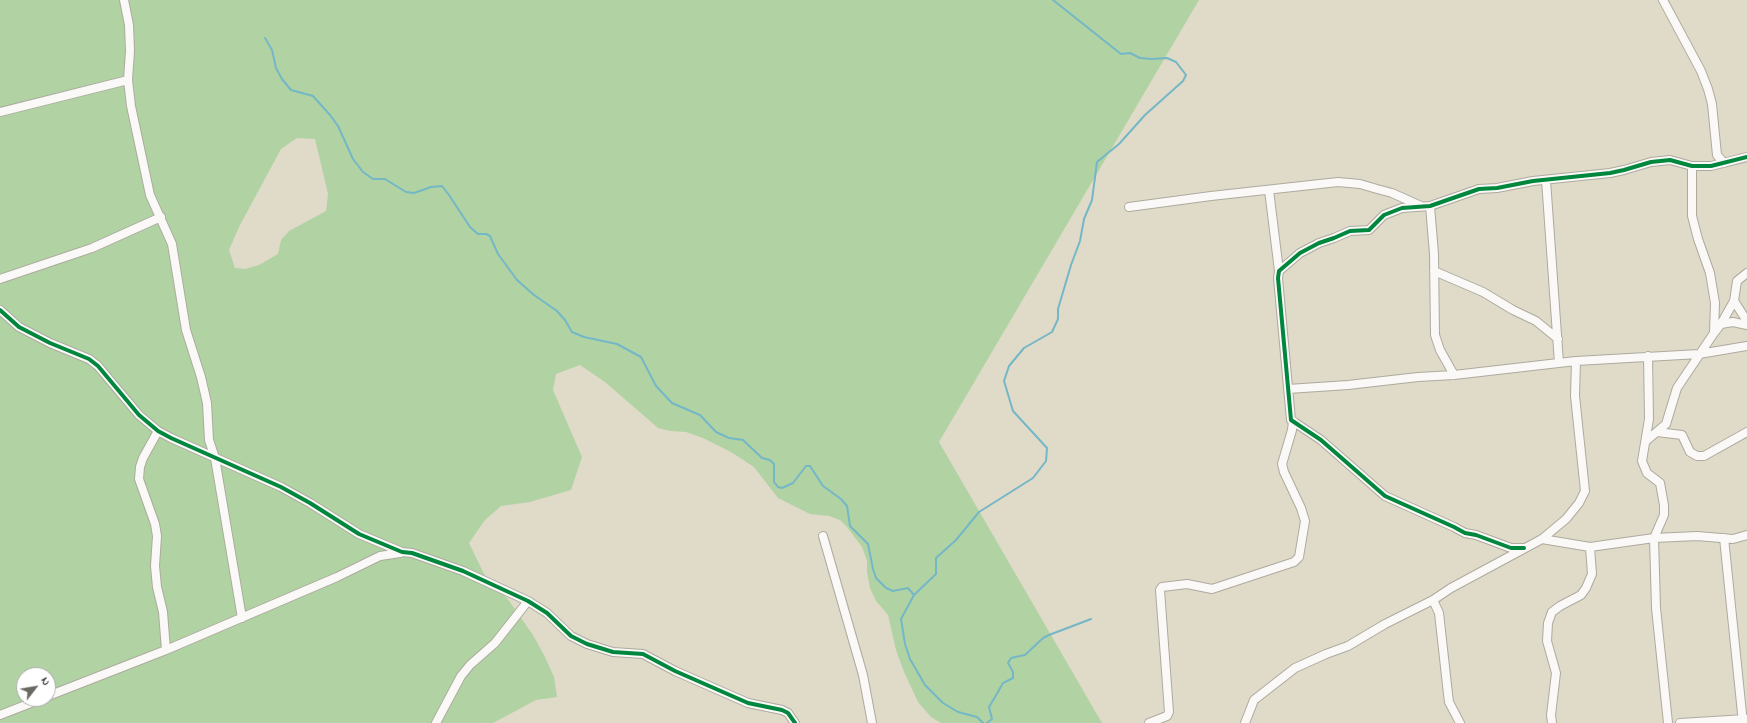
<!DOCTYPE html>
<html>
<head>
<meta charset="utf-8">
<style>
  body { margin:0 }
  #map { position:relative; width:1747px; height:723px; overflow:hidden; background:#e0dac8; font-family:"Indie Flower",sans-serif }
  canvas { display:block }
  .north { position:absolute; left:16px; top:667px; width:40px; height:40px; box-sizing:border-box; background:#fff; border:1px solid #aaa; border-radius:50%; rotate:59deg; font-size:11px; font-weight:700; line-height:16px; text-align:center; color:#2b2b2b }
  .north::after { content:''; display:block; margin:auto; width:14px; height:18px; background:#6a6862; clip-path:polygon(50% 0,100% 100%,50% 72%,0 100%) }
</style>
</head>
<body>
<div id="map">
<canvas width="1747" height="723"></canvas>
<div class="north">N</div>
</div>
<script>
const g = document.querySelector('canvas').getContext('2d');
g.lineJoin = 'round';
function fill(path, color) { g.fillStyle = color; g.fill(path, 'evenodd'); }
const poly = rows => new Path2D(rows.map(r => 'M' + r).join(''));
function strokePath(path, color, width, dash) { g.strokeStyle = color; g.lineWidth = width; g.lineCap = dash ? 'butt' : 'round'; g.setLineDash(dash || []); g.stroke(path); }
fill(poly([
  [0,0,1199,0,939,442,1102,723,941,723,931,717,918,702,904,672,896,650,888,615,876,601,870,588,867,572,867,561,862,547,847,527,840,520,829,516,810,514,778,498,754,467,731,452,703,438,686,432,670,431,658,428,605,382,580,365,556,374,553,390,582,457,571,490,530,502,501,506,485,520,469,543,488,582,507,598,533,635,544,655,554,677,557,697,536,700,493,723,0,723],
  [297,138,315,139,328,194,326,211,289,231,281,240,278,254,259,265,245,269,235,268,229,250,239,227,281,149],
  [24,675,48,675,48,699,24,699]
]), '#b1d3a4');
strokePath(poly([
  [265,38,272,50,276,68,282,79,291,90,313,96,330,115,338,126,353,159,363,172,373,179,385,179,406,192,414,193,431,187,442,186,449,195,470,227,478,234,486,234,490,236,498,254,517,280,534,295,557,311,565,320,572,332,584,337,617,344,641,357,656,386,672,403,700,415,716,432,729,438,743,440,762,458,770,460,774,464,774,482,778,487,782,488,793,483,806,466,810,466,823,486,841,499,847,506,850,526,868,544,873,569,876,578,886,588,893,591,908,588,914,595],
  [983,723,977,717,958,712,943,703,925,685,910,659,905,644,901,619,914,595,936,574,936,558,956,540,979,512,1033,478,1046,461,1047,448,1013,411,1004,381,1009,366,1024,348,1052,332,1058,319,1058,309,1071,265,1080,241,1084,219,1092,200,1097,162,1119,144,1145,115,1183,81,1186,75,1176,62,1167,58,1152,59,1140,58,1130,53,1121,54,1053,0],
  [987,723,992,719,989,707,995,697,1003,683,1013,678,1013,672,1008,663,1011,658,1025,655,1043,638,1049,635,1091,619]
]), '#74b7c6', 2);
const minor = poly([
  [124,0,129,25,130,51,128,80,131,106,150,195,172,244,186,330,201,377,207,403,209,440,215,458,242,618],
  [1663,0,1701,71,1708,89,1712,104,1717,155,1724,163],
  [0,112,128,80],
  [1546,180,1559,363],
  [1269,190,1279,271],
  [1430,206,1434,254,1435,335,1440,350,1454,375],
  [1129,207,1211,196,1338,182,1360,184,1377,189,1392,193,1421,206],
  [1434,271,1483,292,1513,310,1536,321,1558,339],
  [0,279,92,248,161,217],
  [1734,301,1747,321],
  [0,310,19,327,50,343,89,359,98,366,139,415,158,431,171,438,281,487,310,503,359,534,402,552,412,553,463,571,528,601,547,613,571,636,587,644,613,652,643,654,675,671,748,703,782,710,788,713,795,723],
  [1721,324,1733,322,1747,325],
  [1714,333,1721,324,1734,301,1737,281,1747,273],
  [1648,356,1649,419,1642,461,1647,473,1660,483,1664,505,1664,515,1654,538,1656,608,1668,723],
  [1288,389,1348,385,1418,377,1454,375,1576,361,1699,354,1747,346],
  [158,431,143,458,140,467,139,479,155,524,157,536,155,566,157,587,163,612,166,650],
  [1657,432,1682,435,1690,452,1697,456,1704,456,1747,432],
  [1646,441,1666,424,1677,388,1714,333,1715,303,1710,273,1698,239,1692,216,1692,166],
  [823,536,863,675,872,723],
  [1724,538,1743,723],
  [1542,539,1590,547,1654,538,1697,536,1733,539,1747,535],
  [1524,548,1511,548,1476,535,1465,533,1454,527,1385,496,1321,440,1291,420,1278,278,1279,271,1300,253,1319,243,1334,238,1350,231,1369,230,1384,215,1402,208,1430,206,1479,189,1497,188,1533,181,1610,173,1624,170,1651,162,1670,160,1692,166,1711,166,1747,157],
  [1433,600,1439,613,1448,694,1449,702,1460,723],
  [48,696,166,650,337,577,380,556,400,553],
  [0,715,41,699],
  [436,723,461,676,470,665,495,643,528,601],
  [1149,723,1167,716,1169,712,1160,590,1162,587,1187,584,1212,589,1294,562,1299,557,1305,521,1301,508,1284,472,1282,464,1292,430,1293,421],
  [1245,723,1254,700,1295,668,1326,654,1348,646,1385,624,1433,600,1451,588,1542,539,1566,519,1579,503,1585,491,1575,396,1576,361],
  [1552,723,1551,715,1556,673,1547,641,1548,623,1552,612,1560,606,1581,595,1586,588,1592,574,1590,547],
  [1680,723,1746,719]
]);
strokePath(minor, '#adaa9e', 10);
strokePath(minor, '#faf9f7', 8);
strokePath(poly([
  [0,310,19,327,50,343,89,359,98,366,139,415,158,431,171,438,281,487,310,503,359,534,402,552,412,553,463,571,528,601,547,613,571,636,587,644,613,652,643,654,675,671,748,703,782,710,788,713,795,723],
  [1524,548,1511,548,1476,535,1465,533,1454,527,1385,496,1321,440,1291,420,1278,278,1279,271,1300,253,1319,243,1334,238,1350,231,1369,230,1384,215,1402,208,1430,206,1479,189,1497,188,1533,181,1610,173,1624,170,1651,162,1670,160,1692,166,1711,166,1747,157]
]), '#00873e', 4);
</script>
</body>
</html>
